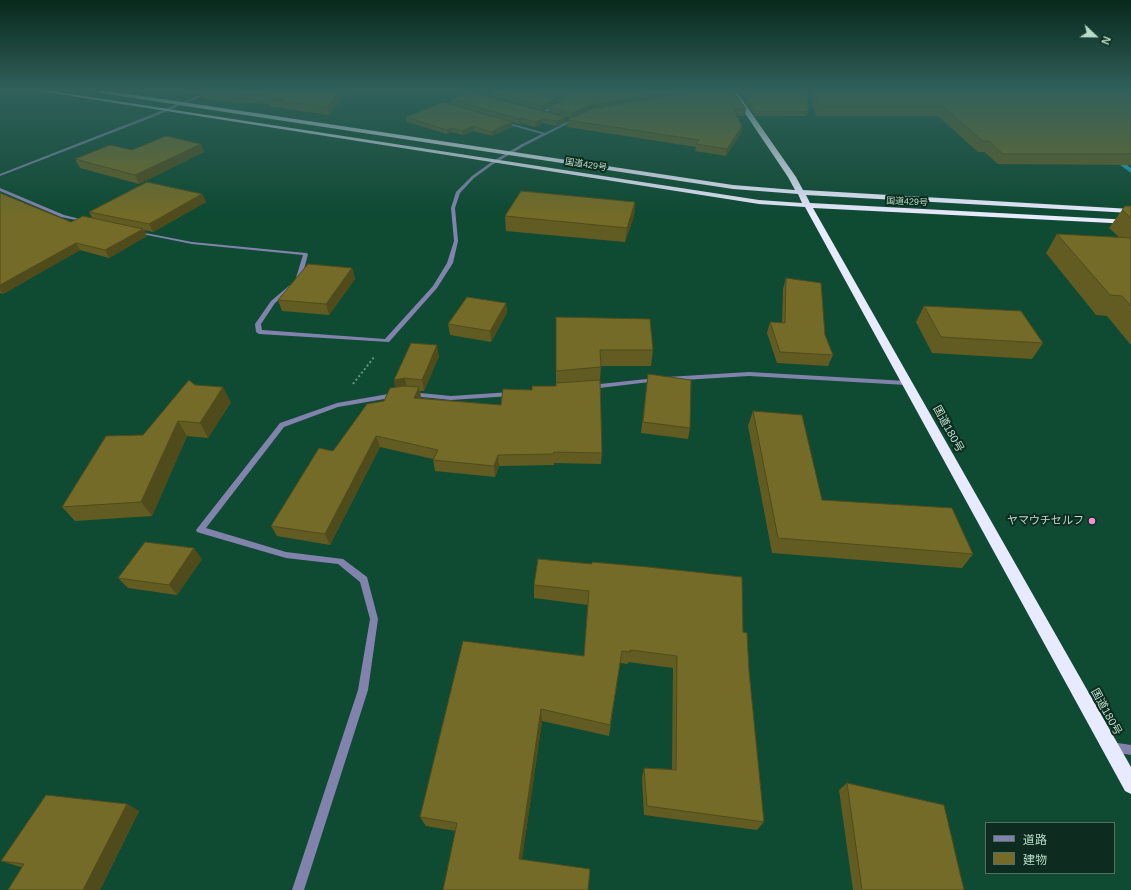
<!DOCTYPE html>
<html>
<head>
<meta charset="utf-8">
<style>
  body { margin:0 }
  #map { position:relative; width:1131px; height:890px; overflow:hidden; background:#0f4a33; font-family:Helvetica,"Noto Sans JP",sans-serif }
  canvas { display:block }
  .legend { position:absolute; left:985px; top:822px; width:130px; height:52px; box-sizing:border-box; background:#0d2c1f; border:1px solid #527263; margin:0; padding:5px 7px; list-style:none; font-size:12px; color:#b9dcca }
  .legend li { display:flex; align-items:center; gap:8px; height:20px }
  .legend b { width:20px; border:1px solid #527263 }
  .north { position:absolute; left:1075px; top:16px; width:40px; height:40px; -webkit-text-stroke:3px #0d2c1f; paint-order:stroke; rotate:112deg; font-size:11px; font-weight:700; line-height:16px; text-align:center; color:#b9dcca }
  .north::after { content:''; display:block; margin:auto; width:14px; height:18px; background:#b9dcca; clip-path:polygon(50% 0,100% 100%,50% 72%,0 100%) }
</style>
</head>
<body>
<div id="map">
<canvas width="1131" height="890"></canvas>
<ul class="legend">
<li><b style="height:5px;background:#8283ad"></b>道路</li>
<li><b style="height:11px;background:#736b27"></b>建物</li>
</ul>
<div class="north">N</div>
</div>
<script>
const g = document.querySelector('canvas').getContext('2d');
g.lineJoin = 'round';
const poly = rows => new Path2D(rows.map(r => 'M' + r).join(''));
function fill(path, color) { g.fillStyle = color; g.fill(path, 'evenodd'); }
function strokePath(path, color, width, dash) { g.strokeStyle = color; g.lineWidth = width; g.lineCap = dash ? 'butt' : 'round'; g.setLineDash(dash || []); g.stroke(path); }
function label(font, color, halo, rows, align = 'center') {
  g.font = font + ' Helvetica,"Noto Sans JP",sans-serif'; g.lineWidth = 4; g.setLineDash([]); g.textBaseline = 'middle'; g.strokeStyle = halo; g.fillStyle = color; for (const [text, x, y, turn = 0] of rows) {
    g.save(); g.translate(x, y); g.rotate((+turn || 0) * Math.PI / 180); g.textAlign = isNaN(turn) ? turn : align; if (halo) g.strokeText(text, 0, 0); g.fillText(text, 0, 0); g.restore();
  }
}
fill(poly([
  [1111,156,1115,156,1131,168,1131,173,1111,158,1111,156]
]), '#219dc0');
strokePath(poly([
  [353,384,375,356]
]), '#679681', 2, [2, 2.5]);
fill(poly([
  [209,91,213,91,158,115,0,176,0,174,156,113,209,91],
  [549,96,567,101,543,114,541,114,541,112,562,101,549,98,549,96],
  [574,118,577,119,524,146,492,165,474,178,460,193,455,208,458,241,453,263,437,288,389,342,259,334,256,332,255,324,271,301,290,285,292,286,292,288,275,303,261,324,262,330,385,339,433,286,447,263,454,241,451,208,456,192,472,176,490,163,522,144,542,134,502,123,502,121,545,133,574,118],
  [0,188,64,215,88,221,86,222,61,217,0,191,0,188],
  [135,231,192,242,306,253,308,254,301,281,298,283,295,281,303,255,192,244,137,233,135,233,135,231],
  [749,372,906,381,909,383,906,385,749,376,667,381,664,379,667,377,749,372],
  [656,378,659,380,658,381,591,389,588,387,591,385,656,378],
  [410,392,451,396,511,392,514,394,511,396,451,400,412,396,410,396,409,394,410,392],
  [394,393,397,395,396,397,338,407,284,427,206,528,286,552,343,559,367,577,378,619,368,690,304,890,292,890,358,690,370,619,360,582,338,564,286,558,200,533,197,532,196,530,280,423,337,403,394,393],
  [1111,742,1131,745,1131,755,1107,751,1106,747,1107,743,1111,742]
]), '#8283ad');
fill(poly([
  [39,91,51,91,759,200,802,203,798,194,733,189,100,93,97,91,109,91,733,185,795,190,788,177,730,91,736,91,796,177,803,190,1131,209,1131,213,806,195,810,203,1131,220,1131,224,813,208,1131,767,1131,794,1125,791,805,207,759,204,39,91]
]), '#e8eaff');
fill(poly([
  [180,91,348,91,329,115,285,109,284,108,270,107,269,104,217,101,202,98,200,93,194,95],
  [532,91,733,91,746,109,745,116,737,116,742,126,741,133,726,156,695,151,696,147,567,127,567,120,571,118,549,113,549,107,566,99],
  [740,91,786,91,808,112,806,116,755,116,739,93],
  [811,91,1131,91,1131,165,998,164,984,152,978,152,938,116,816,116,810,95],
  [490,92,558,97,558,102,542,110,490,96],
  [451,99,566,121,557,126,543,123,535,127,521,123,519,124,451,104],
  [406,117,512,122,512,127,492,136,473,131,463,135,452,132,447,134,407,122],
  [132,150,204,152,139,184,80,168,75,159],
  [0,193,71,222,93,219,89,212,202,194,206,202,153,232,144,230,147,236,109,258,80,250,3,294,0,293],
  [635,202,634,216,625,242,506,231,505,216],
  [1131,206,1131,344,1130,344,1107,316,1096,315,1046,253,1057,234,1119,237,1109,228,1122,210],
  [352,268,355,279,329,315,282,311,278,300],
  [786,278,825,335,833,355,828,366,777,363,767,333,770,322,782,323,783,289],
  [506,303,507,313,491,342,450,335,448,324],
  [924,306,1043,343,1032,359,932,353,916,322],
  [556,317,653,350,651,366,601,366,600,380,602,453,601,464,554,463,554,465,499,466,495,477,435,471,433,459,380,447,330,545,277,536,271,526,333,451,384,401,395,387,394,380,439,356,424,391,420,391,421,398,501,405,532,390,556,386],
  [648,374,690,428,688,439,641,433],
  [195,385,231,402,208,438,187,436,152,516,75,521,62,507,143,435],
  [753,411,822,500,973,554,962,568,772,553,748,426],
  [202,559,177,595,128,588,118,578],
  [538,559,743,632,749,671,764,822,757,830,644,815,642,778,644,768,672,769,673,668,628,662,628,664,620,663,609,736,542,721,522,859,588,890,456,831,426,826,420,817,584,656,588,605,534,598,534,585],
  [847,783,964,890,853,890,839,790],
  [127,804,139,811,100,890,8,890,22,867,17,866,1,861]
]), '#635c22');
fill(poly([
  [193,91,199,91,200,93,194,95],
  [340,91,348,91,329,115,327,107],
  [680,91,710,91,572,118,572,113,590,105],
  [558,97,558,102,542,110,542,106],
  [566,117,566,121,557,126,557,121],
  [521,118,521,123,519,124,519,119],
  [543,119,543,123,535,127,535,122],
  [512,122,512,127,492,136,491,132],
  [473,126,473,131,463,135,462,131],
  [742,126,741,133,726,156,727,149],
  [452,128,452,132,447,134,447,130],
  [201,144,204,152,139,184,135,175],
  [202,194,206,202,153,232,149,224],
  [635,202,634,216,625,242,627,228],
  [143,229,147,236,109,258,105,250],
  [76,243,80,250,3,294,0,290,0,285],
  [352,268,355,279,329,315,326,304],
  [506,303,507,313,491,342,490,331],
  [437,345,439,356,424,391,422,380],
  [405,378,407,390,396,391,394,380],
  [223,387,231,402,208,438,200,423],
  [419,387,421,398,414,398],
  [178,421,187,436,152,516,141,502],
  [376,436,380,447,330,545,325,534],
  [498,455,499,466,495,477,494,466],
  [194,548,202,559,177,595,169,585],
  [541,709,542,721,521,866,519,859],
  [127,804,139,811,100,890,83,890]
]), '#504b1b');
const building = poly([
  [203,91,340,91,327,107,282,101,284,99,268,99,271,96,214,93,203,91],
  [493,91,531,91,558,97,542,106,490,92,493,91],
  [554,91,680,91,590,105,572,113,549,107,567,98,566,94,554,91],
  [694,91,733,91,746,109,734,109,742,126,727,149,696,144,699,140,567,120,592,109,694,91],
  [741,91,786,91,808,92,808,112,756,111,741,91],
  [814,91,1131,91,1131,154,1003,154,989,141,983,141,942,106,819,106,814,91],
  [470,92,566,117,557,121,543,119,535,122,521,118,519,119,451,99,470,92],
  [444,102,512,122,491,132,473,126,462,131,452,128,447,130,406,117,444,102],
  [166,136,201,144,135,175,75,159,110,145,132,150,166,136],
  [147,182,202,194,149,224,89,212,147,182],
  [521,191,635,202,627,228,505,216,521,191],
  [0,193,71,222,83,216,143,229,105,250,76,243,0,285,0,193],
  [1125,206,1131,206,1131,218,1122,210,1125,206],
  [1057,234,1131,238,1131,306,1122,296,1110,295,1057,234],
  [308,264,352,268,326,304,278,300,308,264],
  [786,278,821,283,825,335,833,355,780,352,770,322,785,323,786,278],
  [467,297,506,303,490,331,448,324,467,297],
  [924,306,1021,311,1043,343,941,337,924,306],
  [556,317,650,319,653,350,600,350,601,367,556,371,556,317],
  [411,343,437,345,422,380,405,378,394,380,411,343],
  [648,374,691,380,690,428,643,422,648,374],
  [189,380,195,385,223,387,200,423,178,421,141,502,62,507,106,436,143,435,189,380],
  [600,380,602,453,554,452,554,454,498,455,494,466,433,460,438,450,376,436,325,534,271,526,319,448,333,451,367,404,384,401,390,388,404,386,419,387,414,398,501,405,503,389,532,390,532,386,556,386,556,383,600,380],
  [753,411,802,415,822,500,952,508,973,554,778,538,753,411],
  [145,542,194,548,169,585,118,578,145,542],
  [538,559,592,564,592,562,648,567,742,577,743,632,747,633,749,671,764,822,647,806,644,768,676,770,677,656,630,650,630,652,622,651,610,725,541,709,519,859,590,869,588,890,443,890,457,823,420,817,463,641,584,656,589,591,534,585,538,559],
  [847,783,944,805,964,890,862,890,847,783],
  [46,795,127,804,83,890,8,890,24,864,1,861,46,795]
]);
fill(building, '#736b27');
strokePath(building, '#504b1b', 1);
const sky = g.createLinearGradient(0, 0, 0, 215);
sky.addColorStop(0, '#08291c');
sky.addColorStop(0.42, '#31605b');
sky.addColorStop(1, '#31605b00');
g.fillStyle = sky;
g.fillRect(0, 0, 1131, 215);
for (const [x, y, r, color] of [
  [1092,521,4,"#f690d0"]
]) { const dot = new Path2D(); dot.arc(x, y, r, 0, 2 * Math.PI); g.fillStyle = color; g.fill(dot); strokePath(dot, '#0d2c1f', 1.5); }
label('9px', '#b9dcca', '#0d2c1f', [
  ["国道429号",586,165,9],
  ["国道429号",907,202,3]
]);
label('11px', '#b9dcca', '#0d2c1f', [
  ["国道180号",948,429,61],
  ["国道180号",1106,712,61]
]);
label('11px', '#b9dcca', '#0d2c1f', [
  ["ヤマウチセルフ",1084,521]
], 'right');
</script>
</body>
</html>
